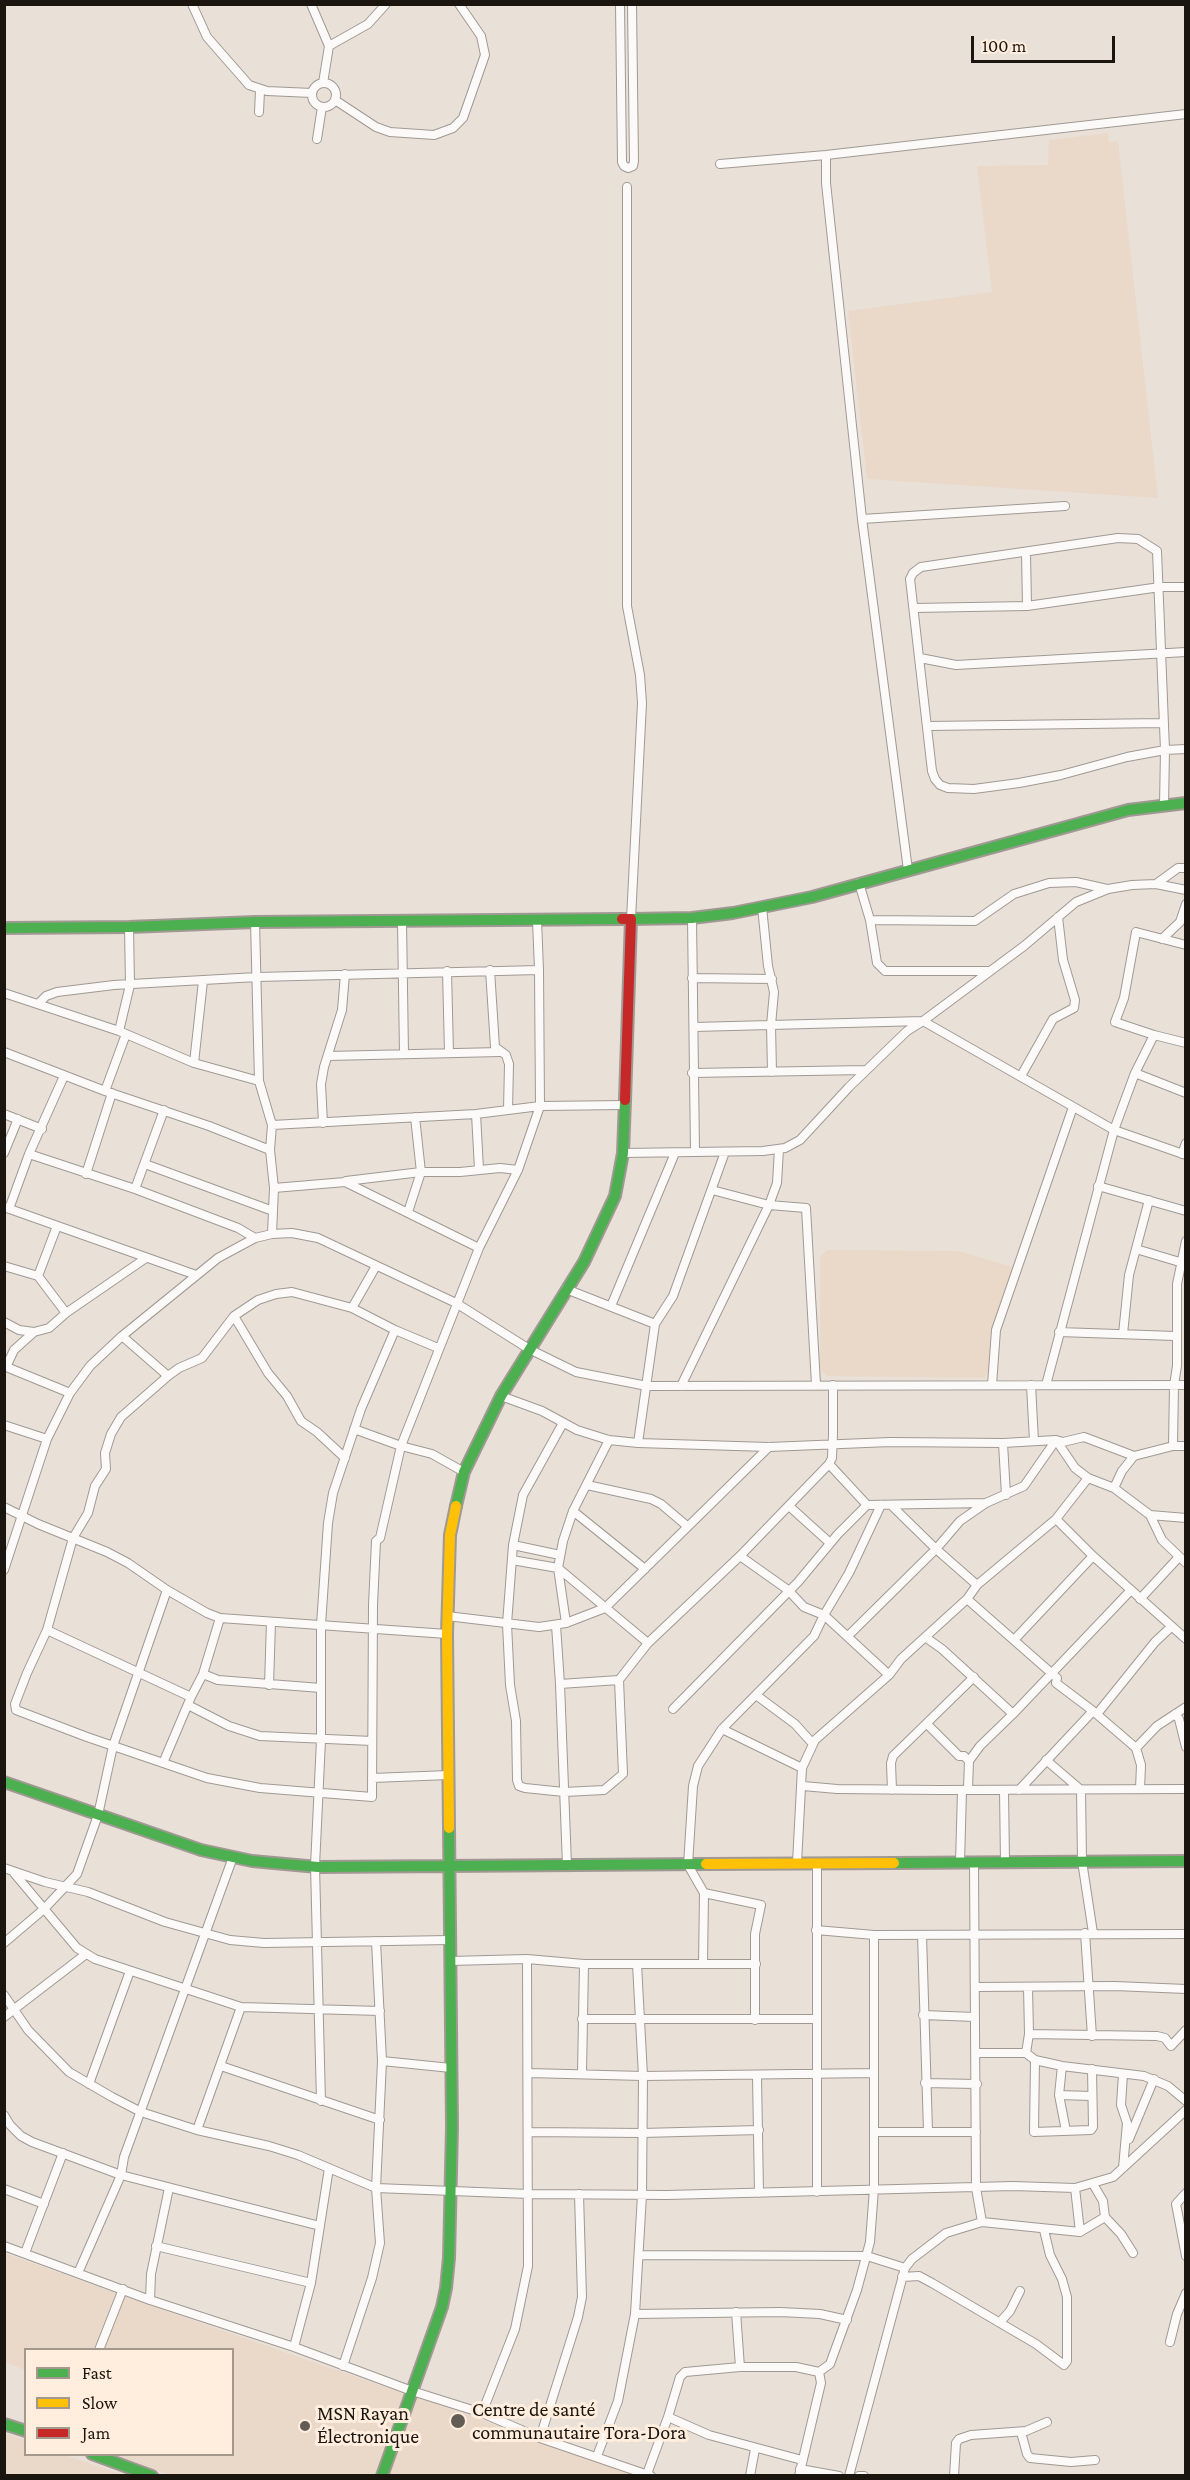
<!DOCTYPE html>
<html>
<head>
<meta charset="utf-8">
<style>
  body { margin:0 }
  #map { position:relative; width:1190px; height:2480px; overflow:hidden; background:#e9e0d8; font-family:"Crimson Pro",serif }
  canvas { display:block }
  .frame { position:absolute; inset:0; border:6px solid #1b150f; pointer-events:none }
  .legend { position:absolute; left:24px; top:2348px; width:210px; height:108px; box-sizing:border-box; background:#ffeddd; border:2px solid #a4978b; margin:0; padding:8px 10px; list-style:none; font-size:18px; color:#1b150f }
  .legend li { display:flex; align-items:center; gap:12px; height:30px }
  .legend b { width:30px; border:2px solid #a4978b }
  .scale { position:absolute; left:971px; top:36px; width:144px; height:27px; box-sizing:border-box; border:3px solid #1b150f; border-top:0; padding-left:8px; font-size:18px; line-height:21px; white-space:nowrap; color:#1b150f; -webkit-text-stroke:4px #ffeddd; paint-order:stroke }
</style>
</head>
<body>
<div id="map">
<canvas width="1190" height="2480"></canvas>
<div class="frame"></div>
<ul class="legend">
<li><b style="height:8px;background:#4caf50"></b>Fast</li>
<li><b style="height:8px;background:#ffc107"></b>Slow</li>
<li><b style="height:8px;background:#c62828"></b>Jam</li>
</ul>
<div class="scale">100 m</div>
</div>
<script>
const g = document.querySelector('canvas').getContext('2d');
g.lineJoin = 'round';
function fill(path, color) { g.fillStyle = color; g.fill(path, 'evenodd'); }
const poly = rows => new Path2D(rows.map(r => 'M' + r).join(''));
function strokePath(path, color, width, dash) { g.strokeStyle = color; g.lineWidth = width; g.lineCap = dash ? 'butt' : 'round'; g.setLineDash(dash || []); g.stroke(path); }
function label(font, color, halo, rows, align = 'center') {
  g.font = font + ' "Crimson Pro",serif'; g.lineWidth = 6; g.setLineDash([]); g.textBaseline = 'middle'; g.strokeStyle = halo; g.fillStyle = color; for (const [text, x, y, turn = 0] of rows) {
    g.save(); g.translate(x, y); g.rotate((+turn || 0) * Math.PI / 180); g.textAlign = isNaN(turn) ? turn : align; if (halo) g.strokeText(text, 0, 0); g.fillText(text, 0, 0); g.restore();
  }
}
fill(poly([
  [1108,133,1109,142,1118,141,1158,498,867,479,848,311,992,292,977,166,1048,165,1049,140],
  [827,1250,958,1251,1013,1267,992,1328,992,1367,984,1378,827,1376,820,1369,820,1257],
  [4,2253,118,2294,96,2349,26,2350,25,2370,5,2362],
  [123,2296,408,2395,381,2475,170,2475,110,2455,232,2454,232,2350,103,2350],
  [414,2395,633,2475,388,2476],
  [4,2433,25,2440,26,2454,65,2455,124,2475,5,2475]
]), '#ead9c9');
const street = poly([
  [192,4,207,37,249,85,267,91,312,93],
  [311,4,329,46],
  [620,4,622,162,624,166,628,168,633,166,634,161,632,4],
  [323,83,329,46,368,24,386,4],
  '312 95a12 12 0 1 1 24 0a12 12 0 1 1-24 0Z',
  [335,100,376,127,390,132,434,135,453,128,463,118,485,55,481,36,459,4],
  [259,112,260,91],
  [317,139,322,107],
  [826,155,826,183,862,519,908,870],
  [720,164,826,155,1186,114],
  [627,187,627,606,640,675,642,703,631,919],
  [862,519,1065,506],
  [1026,552,1027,606],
  [914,608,1027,606,1160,587,1186,587],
  [920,658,956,665,1186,652],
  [927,726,1164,723],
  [1164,806,1165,750,1157,551,1138,539,1118,538,921,567,913,573,910,579,932,771,935,779,940,785,948,788,974,789,1019,783,1061,775,1127,757,1165,750,1186,749],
  [859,883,870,920,877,963,885,971,990,971],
  [1156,884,1178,868,1186,868],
  [762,907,768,966,774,992,771,1025,772,1072],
  [692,918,695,1152],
  [537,920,539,970],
  [870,920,975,921,1014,894,1049,883,1076,882,1107,889],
  [402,921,404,1054],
  [255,922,259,1081,272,1125,270,1150,274,1188,272,1234],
  [1162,939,1180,922,1186,904],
  [490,970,495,1047,506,1055,509,1064,508,1110],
  [447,971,449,1053],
  [692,978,772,979],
  [4,993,119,1031,194,1063,259,1081],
  [38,1004,46,996,57,992,114,985,257,977,539,970,540,1106,518,1170,479,1248,401,1446,380,1538,376,1541,373,1605,372,1797,260,1788,207,1778,87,1737,16,1710,15,1704,27,1673,47,1630,73,1538,88,1513,95,1486,106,1469,105,1453,111,1434,121,1417,168,1376,179,1368,202,1358,234,1316,258,1300,276,1294,292,1292,352,1308,395,1330,438,1348],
  [694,1027,923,1021,1114,1130,1186,1155],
  [119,1031,130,985,129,927],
  [1154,1035,1115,1022,1124,998,1136,932,1186,945],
  [4,1052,105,1091,209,1126,270,1150],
  [328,1056,500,1052],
  [194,1063,203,981],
  [692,1073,865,1070],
  [1135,1073,1186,1093],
  [1021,1076,1053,1019,1074,1008,1075,1000,1063,960,1058,917],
  [105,1091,126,1034],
  [4,1114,42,1129],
  [476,1114,479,1169],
  [323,1123,321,1084,324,1067,342,1010,345,974],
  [272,1125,476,1114,540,1106,625,1105],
  [4,1153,18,1119],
  [623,1153,763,1151,785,1148,800,1140,849,1087,907,1031,923,1021,1024,946,1076,902,1108,889,1132,885,1156,884,1186,890],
  [29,1154,135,1189,238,1228,255,1238],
  [1182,1154,1186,1143],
  [145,1164,273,1211],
  [86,1174,112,1093],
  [346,1181,421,1172,460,1172,500,1168,518,1170],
  [1098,1186,1186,1211],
  [274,1188,345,1182,479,1248],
  [135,1189,164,1110],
  [712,1190,769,1205,806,1208,816,1384],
  [4,1207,196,1275],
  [9,1209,29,1154,64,1076],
  [408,1212,421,1172,415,1117],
  [1136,1249,1183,1263],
  [4,1266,38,1276,66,1313],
  [38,1276,57,1226],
  [566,1289,655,1324],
  [611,1306,675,1153],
  [352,1308,376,1266],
  [234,1316,268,1373,287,1396,301,1421,317,1432,345,1458],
  [4,1322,19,1330,34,1332],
  [1059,1332,1175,1336],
  [1123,1334,1129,1275,1149,1200],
  [122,1336,168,1376],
  [4,1366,70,1393],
  [6,1367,14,1350,34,1332,49,1328,66,1313,146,1258],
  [992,1385,996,1330,1073,1107],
  [1031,1385,1034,1441],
  [1046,1385,1114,1130,1135,1073,1154,1035,1186,1043],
  [681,1386,769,1205,777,1183,779,1149],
  [501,1396,542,1411,577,1430,609,1440,638,1443,769,1447,890,1442,1003,1443,1056,1440,1075,1468,1088,1478,1114,1488,1150,1515,1186,1518],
  [563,1423,523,1495,513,1545,507,1624,510,1685,516,1721,517,1780,519,1786,525,1788,564,1792,604,1790,623,1774,619,1680,648,1643,740,1556,829,1464,832,1458,833,1434,833,1385],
  [4,1425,47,1439],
  [354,1429,401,1446,432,1454,464,1472],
  [638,1443,655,1324,673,1296,725,1152],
  [1003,1443,1006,1495],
  [1173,1446,1174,1385,1177,1366,1177,1284,1186,1241],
  [829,1464,867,1505,986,1503,960,1521,936,1549,891,1505],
  [587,1485,651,1499,661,1504,687,1526],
  [1114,1488,1122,1471,1134,1456,1173,1446,1186,1446],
  [986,1503,1024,1486,1056,1440,1063,1442,1084,1437,1134,1456],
  [789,1506,830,1543],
  [4,1507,38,1524,107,1552,128,1563,167,1590,207,1613,220,1618,447,1634],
  [573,1511,645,1569],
  [1150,1515,1162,1540,1186,1563],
  [1056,1519,1093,1556,1186,1639],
  [513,1545,560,1555],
  [740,1556,788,1590,804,1607,824,1615,889,1675],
  [512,1560,558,1568,648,1643],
  [4,1570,47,1439,70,1393,90,1366,122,1336,218,1258,255,1238,272,1234,292,1233,318,1238,456,1303,529,1349,576,1372,647,1386,1186,1385],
  [967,1599,1057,1678,1056,1683,1093,1711,1136,1748],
  [1140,1599,1179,1557],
  [447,1616,539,1627,566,1623,605,1608,769,1447],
  [566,1623,558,1568,563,1541,573,1511,609,1440],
  [556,1625,560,1684],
  [47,1630,191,1697],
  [848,1636,936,1549,977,1585],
  [925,1637,942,1649,1013,1714],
  [1014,1640,1093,1556],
  [203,1674,218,1680,321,1688],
  [269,1685,271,1622],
  [756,1695,795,1724,813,1744],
  [188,1705,229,1726,260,1736,372,1741],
  [673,1709,798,1582,838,1534,867,1505],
  [1097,1714,1155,1642,1171,1627],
  [1175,1714,1179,1719,1186,1747],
  [927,1724,959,1756,964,1756,969,1761],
  [722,1729,802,1768],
  [1046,1760,1081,1790,1082,1861,1093,1933],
  [163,1763,191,1697,203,1674,220,1618],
  [372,1778,449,1775],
  [803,1786,837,1789,939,1790,1186,1789],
  [968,1789,969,1761,980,1746,1013,1714,1131,1590],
  [1140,1789,1141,1765,1136,1748,1157,1726,1186,1707],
  [892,1790,891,1763,893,1756,974,1677],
  [1004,1790,1005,1863],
  [1019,1790,1093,1711],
  [797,1863,802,1768,815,1740,889,1675,901,1659,967,1599,977,1585,1056,1519,1088,1478],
  [960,1863,962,1790],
  [974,1863,976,2188,982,2222],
  [567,1865,560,1684,619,1680],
  [4,1868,45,1882,88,1892,165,1922,230,1940,264,1943,450,1940],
  [14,1873,77,1948,95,1959,241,2007,380,2011],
  [816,1930,874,1935,1186,1934],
  [1085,1933,1092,2036],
  [922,1935,928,2131],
  [4,1943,44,1909,77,1874,98,1815,113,1746,167,1590],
  [450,1961,527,1959,584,1964,756,1964],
  [703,1964,704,1893],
  [975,1987,1115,1986,1186,1989],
  [4,1995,28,2030,69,2072,112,2097,141,2112,197,2130,269,2146,298,2155,376,2188,529,2194,667,2195,1013,2186,1075,2188,1113,2177,1186,2110],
  [923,2015,975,2017],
  [4,2017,86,1954],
  [582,2019,817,2019],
  [755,2020,755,1934,761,1905,704,1893,688,1865,693,1786,698,1766,722,1729,814,1636,824,1615,849,1573,881,1505],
  [1029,2034,1157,2036,1165,2038,1171,2046,1186,2030],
  [976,2053,1026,2053,1035,2060,1062,2066,1144,2076,1168,2086,1186,2101],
  [1026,2053,1029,2034,1028,1987],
  [1035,2060,1034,2132,1091,2130,1093,2127,1092,2069],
  [382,2061,451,2068],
  [221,2066,380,2120],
  [1062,2066,1059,2095,1066,2131],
  [529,2073,643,2076,873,2073],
  [582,2073,584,1964],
  [757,2076,759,2193],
  [925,2083,977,2084],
  [89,2084,130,1971],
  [1059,2095,1091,2096],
  [321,2101,315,1866,321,1740,321,1625,328,1523,333,1493,361,1409,395,1330],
  [4,2115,10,2125,21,2136,32,2142,121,2175,320,2226],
  [197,2130,241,2007],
  [529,2132,642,2133,759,2130],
  [874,2132,976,2132],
  [1129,2139,1154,2079],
  [1123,2168,1127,2123,1121,2105,1123,2074],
  [1093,2184,1103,2201,1105,2217,1121,2234,1133,2253],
  [1075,2188,1080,2232],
  [4,2189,44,2204],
  [817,2192,817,1863],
  [1186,2193,1176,2204,1186,2256],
  [4,2246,150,2300,294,2347,412,2391,482,2413,540,2438,651,2476],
  [156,2246,311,2283],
  [25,2253,63,2153],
  [639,2255,867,2256,905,2268],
  [78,2273,121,2175,124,2157,233,1857],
  [902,2277,919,2276,932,2283,1036,2344,1064,2365,1067,2361,1067,2297,1062,2279,1050,2255,1044,2230],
  [150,2300,151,2274,169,2188],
  [736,2312,740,2367],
  [635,2314,780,2312,820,2314,847,2320],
  [1000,2322,1010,2311,1020,2291],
  [1170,2342,1177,2314,1186,2293],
  [294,2347,311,2283,329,2168],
  [99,2350,123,2289],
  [343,2366,372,2278,380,2243,376,2188,382,2061,376,1941],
  [482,2413,515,2329,528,2266,527,1959],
  [668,2417,709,2435,802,2460],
  [1021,2432,1027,2454,1030,2458,1071,2462,1095,2460],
  [540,2438,578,2317,582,2297,579,2194],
  [597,2456,618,2401,635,2314,642,2195,643,2076,637,1964],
  [800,2469,839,2476],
  [647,2474,668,2417,680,2377,685,2372,740,2367,796,2367,819,2372],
  [750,2476,755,2449],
  [799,2476,821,2383,819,2372,830,2364,857,2290,870,2242,874,2189,874,1935],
  [849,2476,905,2268,912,2259,946,2233,982,2222,1080,2232,1105,2217],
  [859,2476,864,2476],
  [954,2476,956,2443,959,2439,971,2435,1026,2431,1047,2422]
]);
const fast = poly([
  [631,919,692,918,733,913,812,897,1128,810,1186,803],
  [4,928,129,927,255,922,622,919],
  [456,1506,464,1472,501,1396,584,1262,615,1196,623,1153,625,1100],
  [4,1782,201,1850,252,1861,318,1867,706,1864],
  [894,1863,1186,1861],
  [4,2424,26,2431],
  [92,2454,152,2476],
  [382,2476,442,2307,446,2288,449,2258,452,2127,449,1828]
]);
const slow = poly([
  [449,1828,447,1634,450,1535,456,1506],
  [706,1864,894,1863]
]);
const jam = poly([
  [622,919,631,919,625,1100]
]);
strokePath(street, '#a09993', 10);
strokePath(fast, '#a09993', 14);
strokePath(slow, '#a09993', 14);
strokePath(jam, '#a09993', 14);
strokePath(street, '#fcfaf9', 8);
strokePath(fast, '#4caf50', 10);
strokePath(slow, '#ffc107', 10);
strokePath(jam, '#c62828', 10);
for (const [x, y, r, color] of [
  [458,2421,8,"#635c55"],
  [305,2426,6,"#635c55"]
]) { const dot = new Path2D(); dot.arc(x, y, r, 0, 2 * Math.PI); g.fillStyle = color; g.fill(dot); strokePath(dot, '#ffeddd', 2); }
label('20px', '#1b150f', '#ffeddd', [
  ["Centre de santé",472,2410],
  ["communautaire Tora-Dora",472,2433],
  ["MSN Rayan",317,2414],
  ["Électronique",317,2437]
], 'left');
</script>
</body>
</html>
